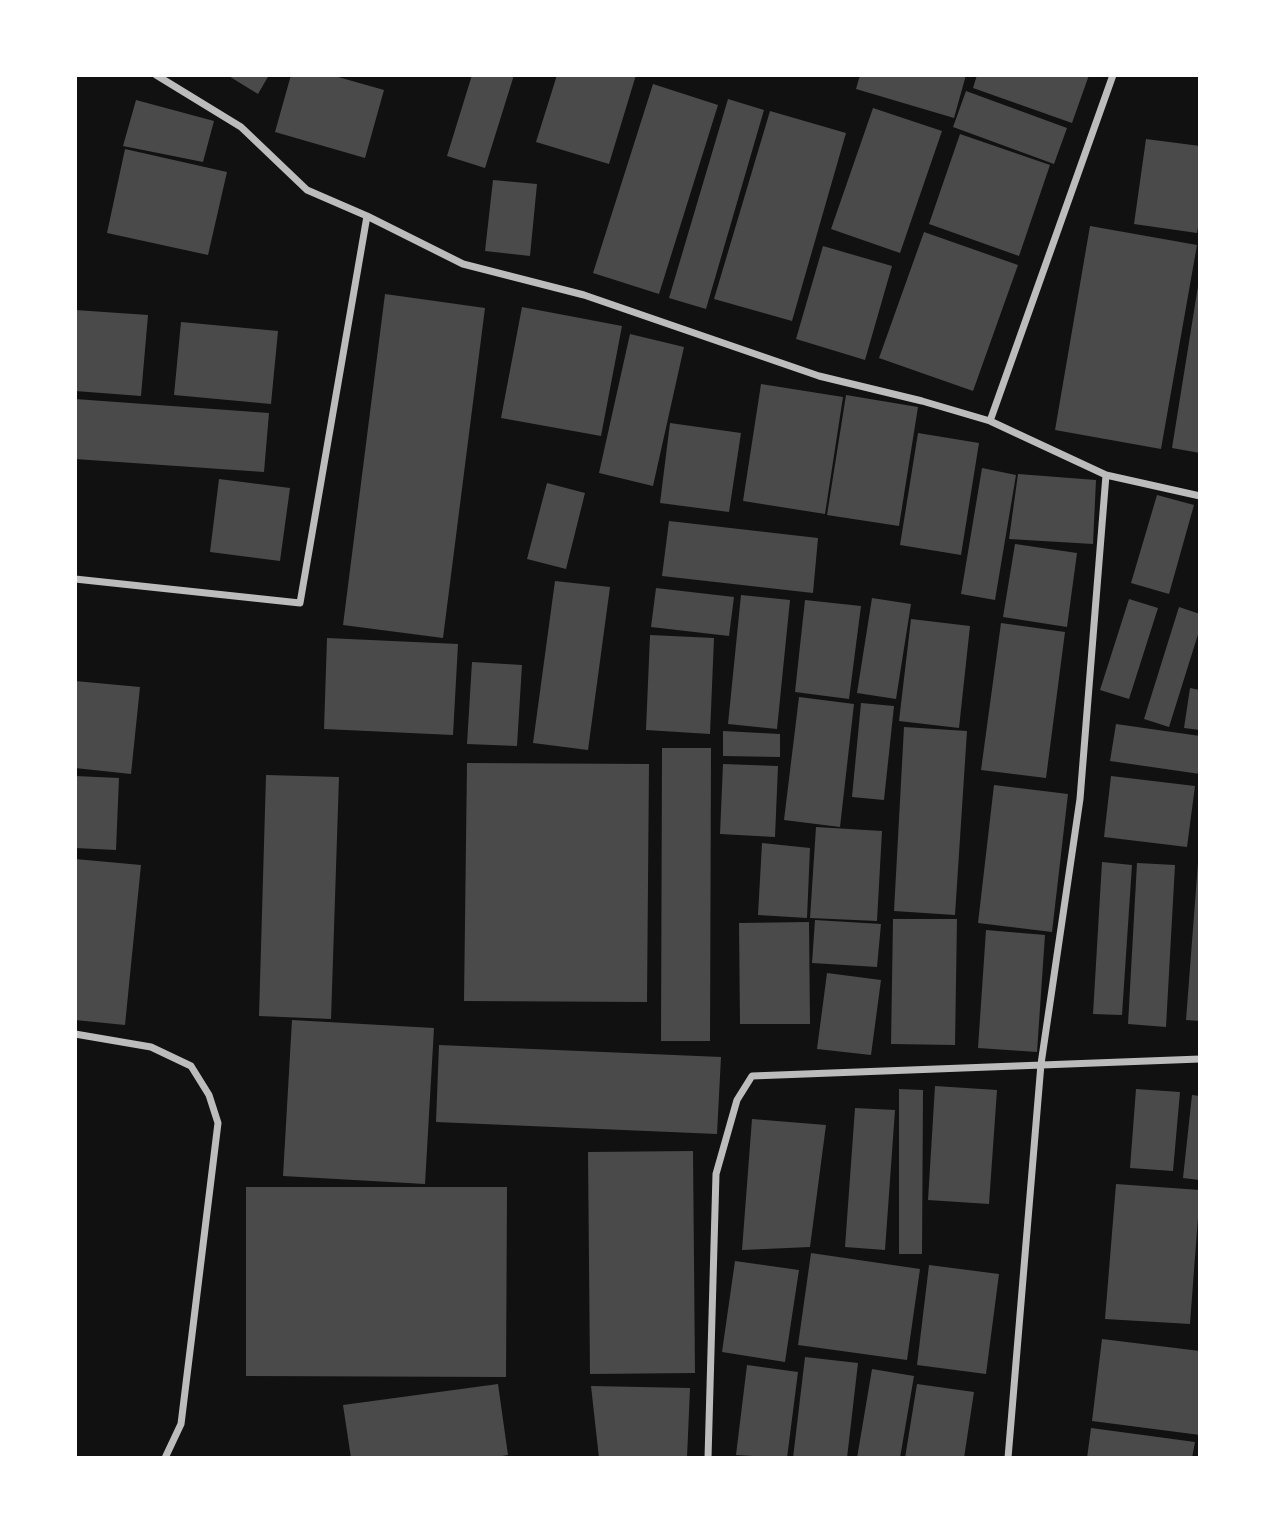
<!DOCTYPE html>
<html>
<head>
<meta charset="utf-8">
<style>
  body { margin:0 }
  #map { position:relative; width:1275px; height:1533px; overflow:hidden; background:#111; font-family:Lato,sans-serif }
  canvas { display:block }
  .frame { position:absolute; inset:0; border:77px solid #fff; pointer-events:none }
</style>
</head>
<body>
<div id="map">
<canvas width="1275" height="1533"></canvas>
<div class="frame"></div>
</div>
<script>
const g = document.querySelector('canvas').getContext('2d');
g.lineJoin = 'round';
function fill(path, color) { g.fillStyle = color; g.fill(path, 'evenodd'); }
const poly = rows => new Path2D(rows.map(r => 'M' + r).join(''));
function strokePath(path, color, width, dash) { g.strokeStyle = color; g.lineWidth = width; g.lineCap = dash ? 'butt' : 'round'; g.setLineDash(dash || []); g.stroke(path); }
fill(poly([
  [227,75,269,75,258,94],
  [291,75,331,75,384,90,365,158,275,132],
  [472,75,514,75,485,168,447,156],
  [557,75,636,75,609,164,536,142],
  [860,75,966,75,954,118,856,89],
  [977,75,1089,75,1072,123,973,88],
  [653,84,718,105,659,294,593,273],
  [966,91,1067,128,1054,164,953,127],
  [728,99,764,110,706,309,669,298],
  [136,100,214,121,203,162,123,146],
  [873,108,942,131,900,253,831,229],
  [770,111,846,133,792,321,714,299],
  [960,134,1050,165,1019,256,929,224],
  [1146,139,1200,146,1200,214,1197,233,1134,224],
  [125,149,227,172,208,255,107,233],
  [493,180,537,184,530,256,485,251],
  [1090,226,1197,245,1161,449,1055,430],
  [924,232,1018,265,973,391,879,358],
  [823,246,892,266,865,360,796,339],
  [1198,286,1200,286,1200,453,1172,448],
  [385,294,485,308,443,638,343,625],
  [522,307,622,326,601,436,501,418],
  [75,310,148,315,141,396,75,391],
  [181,322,278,331,271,404,174,395],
  [630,334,684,347,653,486,599,473],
  [761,384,843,397,825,514,743,501],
  [846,395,918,407,899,526,827,515],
  [75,399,269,413,264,472,75,459],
  [670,423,741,433,729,512,660,503],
  [918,433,979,443,961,555,900,545],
  [982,468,1016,475,995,600,961,594],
  [1018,474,1096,480,1093,544,1009,539],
  [219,479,290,488,280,561,210,552],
  [547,483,585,493,566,569,527,559],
  [1157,495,1194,505,1169,594,1131,583],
  [669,521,818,538,813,593,662,576],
  [1015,544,1077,553,1067,627,1003,617],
  [555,581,610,587,588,750,533,743],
  [656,588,734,597,729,636,651,627],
  [741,595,790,600,777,729,728,724],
  [872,598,911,604,896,699,857,693],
  [1129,599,1158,608,1129,699,1100,690],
  [805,600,861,606,849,699,795,692],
  [1179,607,1200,614,1200,628,1169,727,1144,719],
  [911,619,970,626,959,728,899,721],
  [1001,623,1065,632,1046,778,981,770],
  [650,635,714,638,710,734,646,730],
  [327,638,458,644,453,735,324,729],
  [472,662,522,665,517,746,467,744],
  [75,681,140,687,131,774,75,768],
  [1190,688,1200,690,1200,730,1184,728],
  [799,697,854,704,840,827,784,820],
  [861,703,894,706,884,800,852,797],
  [1116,724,1200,736,1200,774,1110,761],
  [904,727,967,731,955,915,894,911],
  [723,731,780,734,780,757,723,756],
  [662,748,711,748,710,1041,661,1041],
  [467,763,649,764,647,1002,464,1001],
  [723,764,778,766,775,837,720,834],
  [266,775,339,777,331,1019,259,1016],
  [75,776,119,778,116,850,75,848],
  [1111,776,1195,786,1187,847,1104,837],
  [994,785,1068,794,1052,932,978,923],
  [816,827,882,831,877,921,810,918],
  [762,843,810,848,807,918,758,915],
  [75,859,141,865,125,1025,75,1020],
  [1102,862,1132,865,1122,1015,1093,1014],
  [1137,863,1175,865,1166,1027,1128,1024],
  [1198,863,1200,863,1200,1021,1186,1020],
  [893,919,957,919,955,1045,891,1044],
  [815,920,881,924,877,967,812,963],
  [809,922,810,1024,740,1024,739,923],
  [986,930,1045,935,1037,1052,978,1048],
  [827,973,881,980,871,1055,817,1049],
  [292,1020,434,1028,425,1184,283,1176],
  [439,1045,721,1057,717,1134,436,1122],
  [935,1086,997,1090,989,1204,928,1200],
  [899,1089,923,1090,922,1254,899,1254],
  [1136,1089,1180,1092,1173,1171,1130,1168],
  [1192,1095,1200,1096,1200,1180,1183,1178],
  [855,1108,895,1110,885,1250,845,1247],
  [752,1119,826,1125,810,1247,742,1250],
  [693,1151,695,1373,590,1374,588,1152],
  [1116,1184,1200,1190,1190,1324,1105,1319],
  [246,1187,507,1187,506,1377,246,1376],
  [811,1253,920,1269,907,1360,798,1345],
  [735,1261,799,1270,785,1362,722,1352],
  [929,1265,999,1274,986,1374,917,1365],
  [1102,1339,1200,1351,1200,1435,1092,1421],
  [805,1357,858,1363,847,1458,793,1458],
  [747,1365,798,1372,787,1458,736,1455],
  [872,1369,914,1376,900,1458,857,1458],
  [498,1384,508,1455,489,1458,351,1458,343,1405],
  [917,1384,974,1392,964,1458,905,1458],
  [591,1386,690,1388,687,1458,599,1458],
  [1091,1428,1195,1442,1192,1458,1087,1458]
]), '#4a4a4a');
strokePath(poly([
  [156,75,241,127,307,190,367,216,463,264,584,295,819,376,922,401,990,421,1106,475,1200,496],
  [990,421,1113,75],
  [75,579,300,603,367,216],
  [75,1034,151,1047,191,1066,209,1095,218,1123,181,1424,165,1458],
  [708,1458,716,1174,737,1100,752,1076,1200,1059],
  [1008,1458,1041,1064,1080,799,1106,475]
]), '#bcbcbc', 7);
</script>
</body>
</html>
